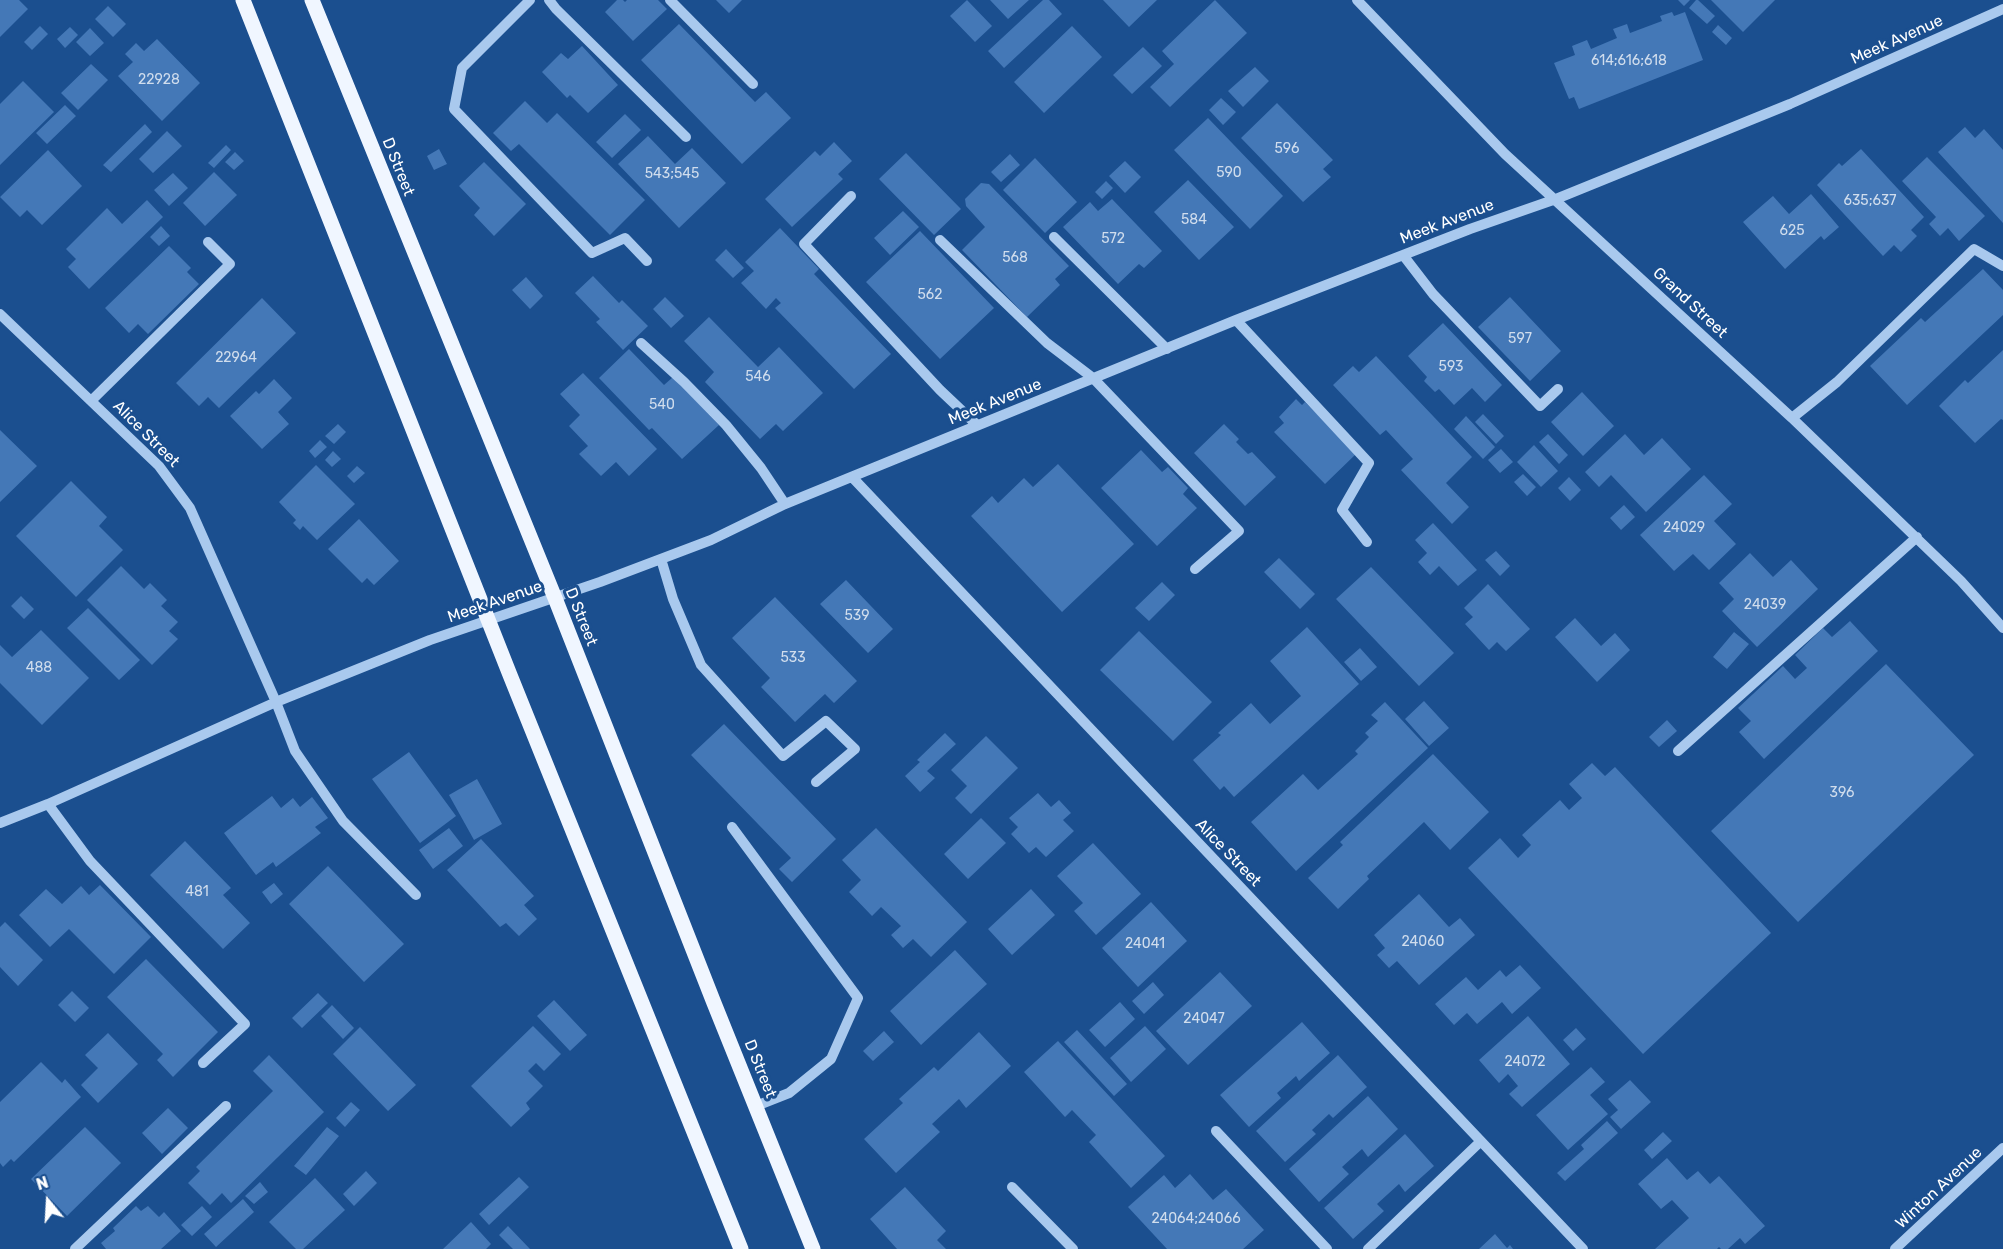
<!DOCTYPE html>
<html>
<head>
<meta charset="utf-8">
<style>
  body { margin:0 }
  #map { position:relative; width:2003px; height:1249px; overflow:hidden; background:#1b4f8f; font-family:Rubik,sans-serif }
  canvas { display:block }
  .north { position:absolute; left:18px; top:1171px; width:60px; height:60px; -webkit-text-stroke:4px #1b4f8f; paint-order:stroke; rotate:342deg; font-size:16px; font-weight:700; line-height:24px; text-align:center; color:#fff }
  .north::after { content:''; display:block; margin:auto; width:21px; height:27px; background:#fff; clip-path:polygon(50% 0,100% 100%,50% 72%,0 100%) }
</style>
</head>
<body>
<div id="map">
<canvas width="2003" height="1249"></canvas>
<div class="north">N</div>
</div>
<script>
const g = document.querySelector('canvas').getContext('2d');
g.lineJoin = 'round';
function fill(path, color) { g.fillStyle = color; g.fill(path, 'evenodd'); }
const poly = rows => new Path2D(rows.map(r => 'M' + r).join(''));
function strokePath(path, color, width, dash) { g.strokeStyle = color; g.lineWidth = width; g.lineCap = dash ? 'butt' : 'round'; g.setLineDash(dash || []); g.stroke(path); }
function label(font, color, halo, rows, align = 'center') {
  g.font = font + ' Rubik,sans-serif'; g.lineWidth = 6; g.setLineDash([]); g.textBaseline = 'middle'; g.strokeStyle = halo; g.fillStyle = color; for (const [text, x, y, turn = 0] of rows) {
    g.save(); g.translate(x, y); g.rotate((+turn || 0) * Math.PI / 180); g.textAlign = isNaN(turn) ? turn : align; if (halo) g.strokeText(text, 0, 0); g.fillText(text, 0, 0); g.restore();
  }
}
fill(poly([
  [0,0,19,0,28,9,0,37],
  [617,0,623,0,625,2,627,0,658,0,667,9,633,41,605,12],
  [716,0,742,0,729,13],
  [967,0,992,26,975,42,950,16],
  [990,0,1029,0,1008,19],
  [1043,0,1049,0,1062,14,1004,68,988,51],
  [1103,0,1157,0,1129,27],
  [1215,0,1247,33,1170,107,1150,87,1174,64,1162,51],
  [1678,0,1690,0,1684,6],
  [1696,0,1698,0,1715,16,1707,24,1689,8],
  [1711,0,1775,0,1743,32],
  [108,6,126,24,113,37,95,19],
  [1672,12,1674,16,1685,12,1703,60,1579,109,1574,97,1569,99,1554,63,1575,55,1572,46,1587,40,1591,49,1617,38,1613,29,1627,24,1630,33,1662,21,1660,16],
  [679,24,755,102,766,92,791,118,742,164,641,60],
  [1718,25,1732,38,1726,45,1712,32],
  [40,26,48,34,32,50,24,42],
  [1072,26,1102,57,1044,113,1014,82],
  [70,27,78,35,65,48,57,39],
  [90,28,104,43,90,56,76,42],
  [157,39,200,83,162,121,118,76,133,62,125,54,136,43,144,51],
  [582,46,618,85,588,113,570,95,567,98,542,72,561,53,568,59],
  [1143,47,1162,66,1132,94,1113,75],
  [91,64,108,80,78,110,61,93],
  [1255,67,1269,81,1243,107,1228,91],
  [23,81,54,112,0,165,0,104],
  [1221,98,1236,112,1223,125,1209,110],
  [525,101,547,123,557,113,645,200,610,235,519,144,511,151,493,133],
  [1277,103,1333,160,1323,169,1331,177,1303,202,1241,138],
  [65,105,76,116,47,144,36,133],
  [625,114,641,130,612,158,596,142],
  [1208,118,1283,196,1250,229,1174,150],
  [145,124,152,132,111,172,103,165],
  [1965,127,1975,138,1984,129,2003,150,2003,223,1938,152],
  [167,131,182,146,153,173,139,159],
  [648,136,675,164,692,148,726,183,679,228,618,164],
  [834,142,852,161,838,174,843,179,792,227,765,199,815,151,820,156],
  [226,145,231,150,214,168,208,163],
  [439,149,447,164,434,170,427,156],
  [1861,149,1924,217,1911,230,1917,236,1901,252,1894,245,1883,256,1817,185,1839,163,1842,166],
  [48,150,82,186,42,225,27,210,20,217,0,197],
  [235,152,244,161,234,170,225,162],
  [906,153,961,209,934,235,879,179],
  [1010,154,1020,165,1001,182,991,172],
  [1927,157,1985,216,1959,241,1948,228,1940,236,1929,224,1936,217,1902,181],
  [1035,158,1077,202,1045,233,1003,190],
  [1125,161,1141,177,1125,193,1109,176],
  [484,162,526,204,494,236,474,215,480,208,459,186],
  [214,172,237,195,205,226,183,203],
  [173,173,188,188,169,206,154,190],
  [1188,180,1234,227,1199,260,1154,212],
  [1106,181,1113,188,1102,199,1095,192],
  [981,183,989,184,1069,266,1055,279,1060,285,1027,317,962,250,985,227,966,206,965,199],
  [1811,194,1839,227,1824,240,1821,236,1785,269,1743,222,1773,196,1789,214],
  [1112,199,1162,251,1144,268,1139,264,1118,284,1063,227,1090,202,1098,211],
  [147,200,163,217,89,289,68,267,76,259,66,249,107,208,122,224],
  [903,211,919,227,890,255,874,238],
  [161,226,170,236,159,246,150,237],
  [780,228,819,269,814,274,891,354,854,389,775,308,781,303,776,298,766,309,741,283,754,271,745,262],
  [920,231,994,308,940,359,866,282],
  [169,246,191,268,187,272,199,284,148,334,138,324,129,333,105,308],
  [726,249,744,268,733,278,715,260],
  [1983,269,2003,290,2003,315,1907,405,1870,366,1921,318,1925,322],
  [593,276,619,303,622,300,648,326,623,350,596,322,600,319,575,293],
  [526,277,543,296,530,309,512,290],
  [665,297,684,316,671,328,653,309],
  [1510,297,1561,351,1530,381,1478,327],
  [262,298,296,333,219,408,208,397,199,406,176,383],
  [709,317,758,367,779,347,823,393,783,431,776,424,760,439,705,382,714,372,684,341],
  [1443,323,1502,385,1485,402,1472,388,1454,405,1439,389,1435,392,1424,381,1427,377,1408,356],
  [629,349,664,385,673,377,719,425,682,459,652,428,649,430,599,378],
  [2003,350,2003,420,2001,419,1975,443,1939,406,1965,380,1968,383],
  [1376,356,1472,457,1446,483,1469,507,1452,524,1401,470,1413,459,1386,430,1380,435,1333,385,1353,366,1359,372],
  [583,373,657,449,629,476,616,462,601,476,579,454,588,446,569,426,580,415,560,394],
  [274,379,292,398,278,412,289,424,262,449,230,416,256,391,259,394],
  [1582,392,1614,426,1583,456,1551,422],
  [1296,399,1302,405,1305,402,1356,454,1325,484,1274,432,1284,423,1279,417],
  [1483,414,1504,436,1496,444,1475,422],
  [1466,416,1495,447,1483,459,1454,429],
  [338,424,346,432,334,444,325,436],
  [1224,424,1239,439,1236,442,1248,454,1252,452,1276,477,1245,506,1194,453],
  [0,430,37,466,0,502],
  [1548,434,1568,455,1559,464,1539,442],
  [1625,434,1644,455,1662,438,1691,469,1646,512,1611,475,1599,487,1585,472],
  [320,440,327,447,315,458,309,451],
  [1534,445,1558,471,1541,487,1517,462],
  [1501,449,1513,462,1500,473,1488,460],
  [1141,450,1162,472,1168,467,1188,488,1183,494,1197,508,1157,546,1101,488],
  [333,451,341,459,332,467,325,460],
  [1058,464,1134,544,1062,612,971,516,992,496,998,503,1024,478,1033,487],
  [316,465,355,504,317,540,303,526,300,530,293,523,296,520,279,502],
  [357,466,365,473,354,483,347,476],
  [1523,474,1536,487,1527,496,1514,482],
  [1704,475,1732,504,1714,521,1736,544,1709,570,1693,554,1674,571,1640,535],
  [1569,477,1581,490,1570,501,1558,488],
  [71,481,107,517,99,526,123,550,76,597,16,536],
  [1624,505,1635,517,1621,530,1610,518],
  [359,519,399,561,374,585,367,578,362,583,328,549],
  [1433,523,1477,570,1458,586,1439,566,1430,575,1418,562,1427,553,1415,540],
  [1496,551,1510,566,1500,576,1485,560],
  [1750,553,1773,577,1791,560,1818,589,1757,647,1722,611,1734,599,1719,583],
  [1279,558,1315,594,1300,609,1264,572],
  [121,566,144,589,150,583,167,600,161,606,178,622,169,631,178,639,152,665,87,600],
  [1371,567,1454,653,1419,686,1336,599],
  [846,580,893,629,868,653,820,604],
  [1162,582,1175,595,1149,621,1135,608],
  [1488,584,1530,629,1506,651,1497,642,1489,650,1465,624,1473,617,1464,608],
  [21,596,34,609,24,619,11,606],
  [775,597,857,681,834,703,825,694,795,722,761,687,770,678,732,638],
  [88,608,140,660,119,680,67,628],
  [1575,618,1601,646,1615,633,1630,650,1597,682,1555,637],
  [1850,621,1878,651,1764,759,1739,732,1751,721,1738,708,1783,666,1795,679,1807,668,1795,655,1823,628,1832,637],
  [1307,627,1359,684,1234,797,1224,786,1220,790,1193,760,1221,735,1218,733,1251,703,1270,724,1301,696,1270,661],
  [41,630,89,678,42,725,0,683,0,645,12,657],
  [1139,631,1212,702,1173,741,1100,670],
  [1734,632,1749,644,1727,669,1713,657],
  [1360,648,1377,667,1361,681,1344,662],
  [1886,664,1974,755,1798,922,1711,831],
  [1424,701,1449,728,1429,746,1405,719],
  [1385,702,1428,748,1296,871,1251,822,1303,774,1318,790,1358,754,1355,751,1369,737,1365,733,1378,721,1371,715],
  [1667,720,1677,731,1659,747,1649,737],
  [724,724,836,839,792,882,779,869,791,858,691,755],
  [945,733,956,744,927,771,935,778,920,792,905,776,920,762,917,760],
  [986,736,1018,768,971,814,955,798,967,786,951,770],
  [409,752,456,816,420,843,372,779],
  [1433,754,1489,812,1450,850,1424,822,1367,876,1369,879,1338,909,1308,878,1343,845,1340,842],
  [1592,763,1605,776,1615,767,1771,933,1643,1054,1468,868,1500,838,1518,858,1531,845,1522,835,1560,800,1569,810,1582,798,1569,784],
  [477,779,502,824,474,840,449,795],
  [1038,793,1051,807,1059,800,1071,813,1063,820,1074,831,1046,857,1036,847,1029,853,1011,834,1018,827,1009,818],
  [272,796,281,808,293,798,300,807,312,797,328,818,315,827,321,833,276,867,273,862,256,875,224,833],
  [981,818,1006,843,968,879,944,854],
  [449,828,463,846,433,869,419,850],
  [876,828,967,922,931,957,913,939,903,948,891,935,901,926,881,907,872,916,849,892,861,880,842,860],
  [481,839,534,896,524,905,537,919,519,936,506,923,500,927,447,870],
  [185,841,231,888,223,895,250,923,223,949,150,875],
  [1093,843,1141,894,1096,935,1074,911,1083,903,1057,876],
  [328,866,404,944,364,982,289,904],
  [274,883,283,894,271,904,262,892],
  [100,885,151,937,114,974,69,929,50,947,19,915,46,889,62,904,81,886,89,895],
  [1031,889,1055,915,1012,955,988,929],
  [1419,894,1449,927,1460,918,1475,935,1419,985,1397,961,1389,968,1377,955,1385,948,1374,935],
  [1151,902,1187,941,1138,987,1102,948],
  [5,922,43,960,18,986,0,967,0,927],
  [955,950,987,984,921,1045,890,1011],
  [146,959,218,1032,173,1077,157,1060,163,1054,107,997],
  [1520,965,1541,988,1512,1014,1502,1002,1477,1024,1467,1013,1454,1025,1435,1004,1466,977,1478,990,1500,970,1506,977],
  [1220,972,1252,1006,1188,1065,1156,1031],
  [1153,982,1164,995,1144,1014,1132,1001],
  [72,991,89,1008,75,1022,58,1005],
  [318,993,328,1003,302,1028,292,1018],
  [554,1000,587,1035,570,1051,537,1016],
  [1120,1002,1135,1019,1105,1047,1089,1030],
  [332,1005,354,1028,343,1039,321,1016],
  [1528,1016,1570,1064,1522,1107,1509,1094,1518,1086,1508,1074,1499,1083,1479,1060],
  [1302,1022,1330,1053,1299,1081,1296,1076,1277,1093,1281,1098,1249,1127,1220,1095],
  [533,1026,561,1054,544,1071,536,1063,528,1071,543,1086,526,1103,530,1109,511,1127,471,1086],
  [1145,1026,1166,1049,1131,1082,1110,1058],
  [360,1027,416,1085,388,1111,333,1054],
  [1576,1028,1586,1039,1573,1051,1563,1040],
  [1077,1030,1127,1084,1114,1096,1064,1042],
  [884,1031,894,1042,873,1061,863,1051],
  [979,1032,1011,1066,966,1108,959,1099,932,1124,940,1132,896,1173,864,1139,903,1103,899,1099,934,1067,938,1071],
  [108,1033,138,1064,98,1103,81,1085,98,1068,85,1055],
  [1058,1041,1165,1156,1131,1188,1089,1142,1096,1135,1072,1110,1065,1117,1024,1072],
  [269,1055,324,1112,231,1203,222,1193,210,1205,188,1183,200,1171,196,1167,273,1091,253,1071],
  [1338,1055,1367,1087,1333,1118,1329,1114,1312,1130,1316,1134,1285,1162,1256,1131],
  [41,1062,62,1083,65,1079,81,1097,14,1162,11,1159,3,1167,0,1163,0,1102],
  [1591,1067,1605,1082,1590,1095,1608,1114,1568,1150,1536,1115],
  [1630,1080,1651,1102,1621,1129,1610,1117,1618,1110,1608,1099],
  [1368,1096,1398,1129,1368,1157,1362,1149,1342,1167,1349,1174,1319,1202,1289,1169],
  [351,1102,360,1110,345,1127,336,1118],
  [168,1108,188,1128,162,1154,142,1133],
  [1607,1121,1618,1133,1565,1181,1557,1173,1584,1149,1581,1145],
  [85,1127,121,1163,67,1216,31,1179],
  [327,1127,339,1136,306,1175,294,1166],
  [1663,1132,1672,1141,1652,1159,1644,1150],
  [1405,1134,1434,1166,1405,1192,1399,1184,1377,1204,1384,1211,1353,1239,1324,1208],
  [1667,1158,1687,1180,1698,1171,1710,1184,1719,1176,1765,1226,1745,1244,1740,1238,1728,1249,1721,1249,1719,1247,1717,1249,1655,1249,1689,1218,1672,1200,1661,1209,1638,1184],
  [366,1171,377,1183,354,1206,343,1194],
  [1190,1174,1213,1200,1226,1189,1264,1230,1243,1249,1167,1249,1128,1207,1164,1175,1175,1188],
  [519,1177,529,1187,489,1225,479,1214],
  [315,1178,345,1210,303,1249,296,1249,269,1222],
  [260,1182,268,1192,254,1204,245,1196],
  [905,1187,946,1231,937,1240,946,1249,897,1249,870,1219],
  [243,1199,254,1212,216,1247,204,1234],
  [136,1206,141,1211,148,1206,159,1217,164,1212,181,1231,161,1249,106,1249,101,1243,115,1231,113,1228],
  [202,1206,212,1217,192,1236,181,1225],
  [471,1222,491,1244,486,1249,443,1249],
  [508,1226,530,1249,513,1249,499,1235],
  [1495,1234,1507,1248,1510,1245,1513,1249,1479,1249]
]), '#4478b7');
strokePath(poly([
  [530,0,462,68,454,109,592,253,625,238,647,261],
  [549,0,556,9,686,137],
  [670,0,753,84],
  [1357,0,1505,154,1792,418,1961,581,2003,628],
  [851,196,804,244,940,390,977,425],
  [1054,237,1167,349],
  [940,240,1047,343,1093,378,1239,531,1195,569],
  [1403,255,1433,294,1540,406,1558,389],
  [0,314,159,466,190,508,276,702,295,751,343,821,416,895],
  [1236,320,1369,463,1342,510,1367,542],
  [641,343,684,382,726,425,761,468,785,504],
  [91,401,230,264,208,242],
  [1792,418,1837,382,1974,249,2003,266],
  [852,477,1583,1249],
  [661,559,673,599,701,665,783,756,826,721,855,749,816,782],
  [1678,751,1917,537],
  [48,804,90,861,245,1024,203,1063],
  [0,823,48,804,276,702,430,640,600,582,711,540,785,504,1236,320,1470,229,1556,199,1790,104,2003,9],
  [732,827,858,998,831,1059,789,1093,756,1106],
  [1216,1131,1327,1249],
  [1012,1187,1073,1249],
  [75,1249,226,1106],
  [1368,1249,1480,1142],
  [1895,1249,2003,1148]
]), '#a9c9ee', 10);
strokePath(poly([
  [243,0,510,675,741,1249],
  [312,0,555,598,714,1003,813,1249]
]), '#f0f6ff', 15);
label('14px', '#d0dded', null, [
  ["614;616;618",1629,61],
  ["22928",159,80],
  ["596",1287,149],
  ["590",1229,173],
  ["543;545",672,174],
  ["635;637",1870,201],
  ["584",1194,220],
  ["625",1792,231],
  ["572",1113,239],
  ["568",1015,258],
  ["562",930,295],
  ["597",1520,339],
  ["22964",236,358],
  ["593",1451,367],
  ["546",758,377],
  ["540",662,405],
  ["24029",1684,528],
  ["24039",1765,605],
  ["539",857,616],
  ["533",793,658],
  ["488",39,668],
  ["396",1842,793],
  ["481",197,892],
  ["24060",1423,942],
  ["24041",1145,944],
  ["24047",1204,1019],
  ["24072",1525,1062],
  ["24064;24066",1196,1219]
]);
label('16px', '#fff', '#1b4f8f', [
  ["Meek Avenue",1897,40,-24],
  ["D Street",398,167,68],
  ["Meek Avenue",1447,222,-21],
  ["Grand Street",1690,303,43],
  ["Meek Avenue",995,402,-22],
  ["Alice Street",146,434,45],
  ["Meek Avenue",495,602,-19],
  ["D Street",581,617,68],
  ["Alice Street",1228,853,46],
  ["D Street",760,1069,68],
  ["Winton Avenue",1939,1188,-43]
]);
</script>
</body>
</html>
